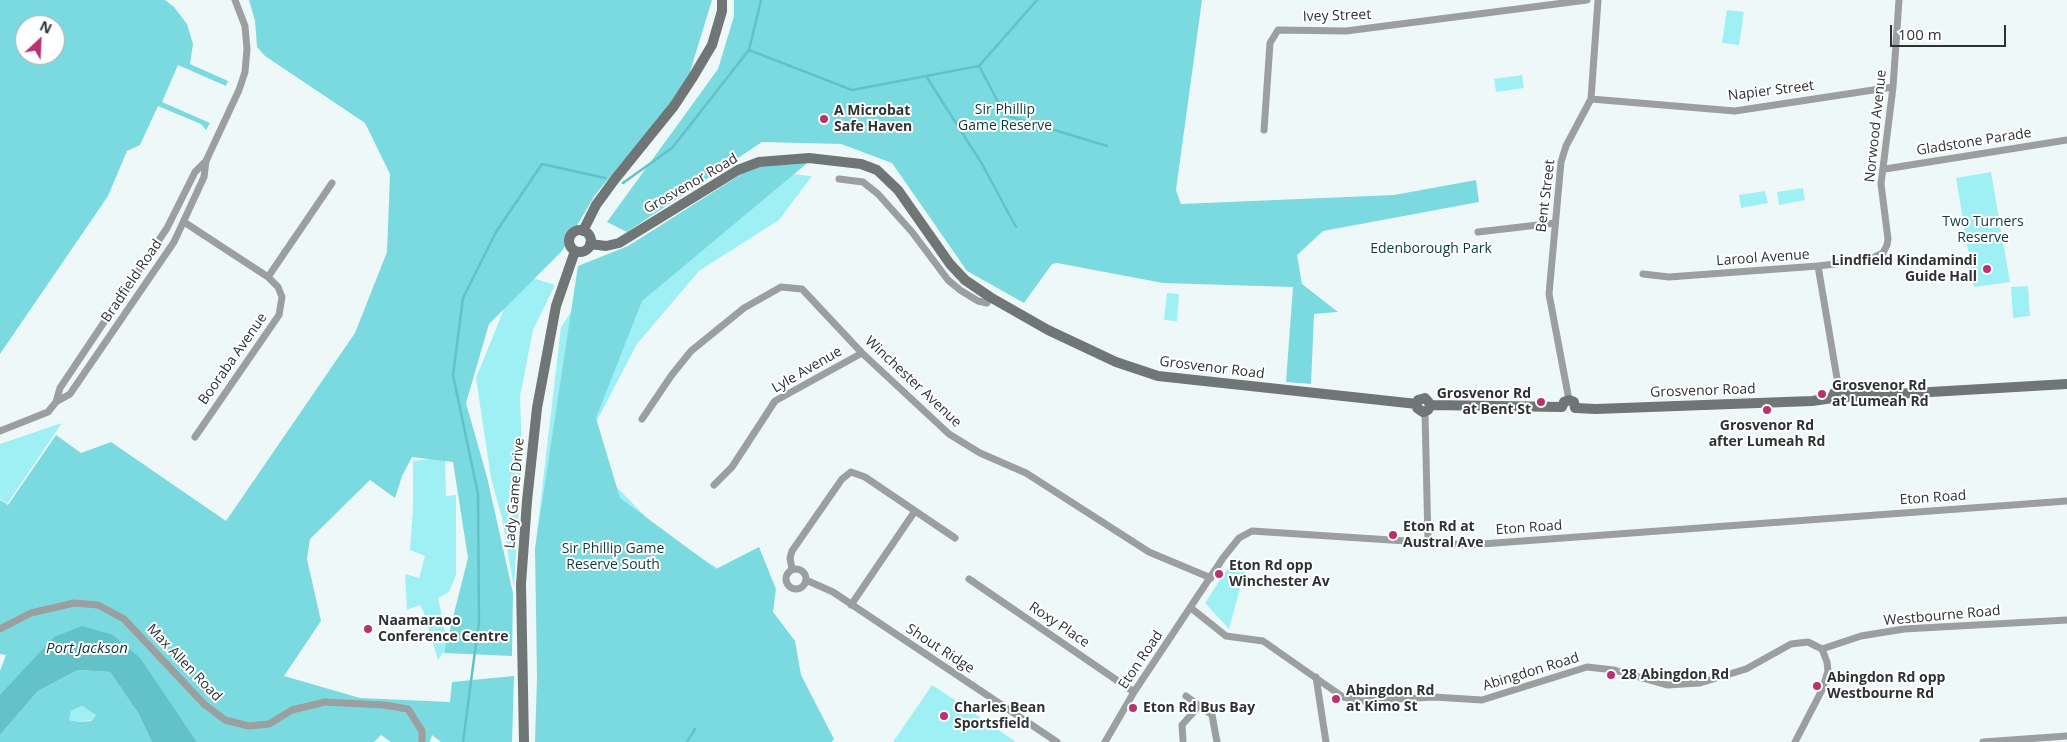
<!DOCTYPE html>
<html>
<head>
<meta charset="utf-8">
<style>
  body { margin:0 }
  #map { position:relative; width:2067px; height:742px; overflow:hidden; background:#eff8f9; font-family:"Open Sans",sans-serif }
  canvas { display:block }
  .north { position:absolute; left:15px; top:15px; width:50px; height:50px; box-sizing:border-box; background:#fff; border:1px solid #abadad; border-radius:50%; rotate:25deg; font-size:14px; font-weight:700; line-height:20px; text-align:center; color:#2e3232 }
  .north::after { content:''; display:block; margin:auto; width:18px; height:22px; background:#b9316f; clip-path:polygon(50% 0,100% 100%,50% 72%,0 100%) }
  .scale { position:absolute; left:1890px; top:25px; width:116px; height:22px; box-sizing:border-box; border:2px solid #2e3232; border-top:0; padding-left:6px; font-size:15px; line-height:18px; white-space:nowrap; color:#2e3232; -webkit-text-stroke:4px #fff; paint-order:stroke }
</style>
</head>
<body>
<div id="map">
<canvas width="2067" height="742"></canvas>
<div class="north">N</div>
<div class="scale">100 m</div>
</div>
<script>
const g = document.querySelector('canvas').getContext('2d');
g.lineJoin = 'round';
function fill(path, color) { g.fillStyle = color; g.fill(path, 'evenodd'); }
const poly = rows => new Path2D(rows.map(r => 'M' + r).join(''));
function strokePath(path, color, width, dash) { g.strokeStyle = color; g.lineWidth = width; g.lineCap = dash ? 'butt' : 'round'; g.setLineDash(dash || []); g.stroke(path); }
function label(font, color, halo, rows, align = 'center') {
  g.font = font + ' "Open Sans",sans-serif'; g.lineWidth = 4; g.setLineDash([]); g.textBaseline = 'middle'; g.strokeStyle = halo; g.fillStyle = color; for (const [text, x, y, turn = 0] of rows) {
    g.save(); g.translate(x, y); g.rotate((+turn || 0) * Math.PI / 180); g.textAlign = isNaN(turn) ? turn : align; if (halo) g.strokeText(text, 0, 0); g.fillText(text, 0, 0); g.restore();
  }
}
fill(poly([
  [1727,10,1744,12,1739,45,1722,43],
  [1522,75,1524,88,1496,92,1494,79],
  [759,171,812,176,779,220,699,271,637,344,581,451,661,532,725,573,535,549,561,327,594,278],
  [1991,172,2010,282,1974,287,1956,178],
  [1803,188,1805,200,1779,205,1777,192],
  [1765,191,1768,203,1741,208,1739,195],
  [533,278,555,285,533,330,520,397,522,451,514,588,502,518,491,478,476,378,506,304],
  [2028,286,2030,316,2013,318,2011,287],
  [1167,293,1179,294,1177,321,1164,320],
  [62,423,7,504,0,499,0,444],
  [445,457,446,496,456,495,456,575,449,592,438,598,448,645,438,660,424,613,420,605,407,610,405,574,419,578,425,556,410,550,413,507,413,461],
  [1235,557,1247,563,1229,629,1205,603],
  [932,685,955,700,1016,742,893,742],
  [82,706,96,715,91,720,78,722,69,720,71,711]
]), '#9ff0f5');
fill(poly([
  [0,0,165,0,174,7,187,24,193,44,190,64,228,81,226,86,178,65,162,102,210,123,206,130,201,124,158,106,140,145,127,151,108,196,0,354],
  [25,25,55,25,55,55,25,55],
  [249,0,712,0,686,85,595,195,562,251,489,324,466,403,487,477,513,593,512,656,444,653,468,558,453,462,412,457,402,476,395,498,370,480,310,539,307,559,321,621,284,676,360,698,450,702,452,682,514,676,512,742,441,742,432,735,430,742,391,742,381,735,374,742,197,742,166,698,113,635,0,695,0,671,6,655,0,654,0,500,8,505,56,435,81,453,111,442,226,521,355,333,387,252,390,174,365,123,265,56,257,47,255,21],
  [734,0,1202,0,1176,190,1181,204,1394,195,1476,180,1479,202,1323,231,1297,255,1302,284,1338,312,1314,314,1311,384,1286,382,1293,287,1163,283,1057,263,1052,264,1024,303,967,271,892,163,841,144,762,142,627,232,607,222,718,69,734,16],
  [811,160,642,301,596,418,620,498,716,569,759,547,776,589,773,612,795,641,801,675,834,739,832,742,535,742,537,677,535,549,578,266,628,246,751,168],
  [78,670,110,672,138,713,152,742,0,742,0,735,38,691],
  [82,706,96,715,91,721,78,722,69,720,71,711]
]), '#7bdae0');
fill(poly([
  [82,626,113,635,140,658,197,742,152,742,138,713,110,672,78,670,38,691,0,735,0,695,54,637]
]), '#62c2c8');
strokePath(poly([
  [749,50,852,90,979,66,1005,115,1107,146],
  [979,66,1037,0],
  [926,76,982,164,1016,227],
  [623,183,672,148,749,50,761,0],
  [463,742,479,621,478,494,453,375,463,298,496,232,542,164,605,178],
  [687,742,695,729]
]), '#62c2c8', 2.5);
strokePath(poly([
  [1591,99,1735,111,1893,87],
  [1264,130,1270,43,1278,30,1346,31,1587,0],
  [1885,169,2067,140],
  [839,179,863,182,878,194,912,232,948,280,960,290,978,301,987,303,990,297],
  [184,222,268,277,278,287,282,297,279,315,195,437],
  [1478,232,1555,223],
  [1818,266,1839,390],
  [1643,274,1669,277,1818,266,1868,260,1883,253,1887,245,1888,239,1881,184,1893,87,1899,0],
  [268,277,332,183],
  [1569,400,1549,294,1561,162,1566,146,1591,99,1598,0],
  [56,402,60,388,167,228,195,172,206,161,239,90,245,72,247,49,245,26,235,0],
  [1425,412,1428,541],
  [642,419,671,376,691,351,744,308,781,287,802,289,862,353,949,434,980,453,1026,473,1149,552,1211,578],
  [0,431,48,412,56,402,70,394,174,242,204,177,206,161],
  [714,485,732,467,775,401,862,353],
  '786 579a10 10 0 1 1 20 0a10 10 0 1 1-20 0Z',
  [792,569,790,558,792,551,842,479,851,472,865,477,955,538],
  [969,579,1134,692],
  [806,580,833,592,1057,742],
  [851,605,915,511],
  [1191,608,1226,636,1263,641,1343,697,1361,701,1434,697,1482,700,1587,667,1614,670,1667,685,1700,683,1746,669,1791,644,1808,642,1822,649,1827,662,1828,671,1822,690,1795,742],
  [0,629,31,613,74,603,98,605,124,619,204,704,225,720,249,726,269,724,292,710,325,702,384,705,408,709,422,731,422,742],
  [1822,649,1861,636,1904,629,2067,620],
  [1316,677,1326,742],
  [1186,696,1212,715,1217,742],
  [1183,740,1182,725,1199,706],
  [1105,742,1134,692,1223,558,1239,538,1252,531,1468,545,2067,501],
  [1983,742,2067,736]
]), '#9b9f9f', 7);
strokePath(poly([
  '569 241a11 11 0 1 1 22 0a11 11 0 1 1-22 0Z',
  [583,231,596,205,615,179,674,106,693,77,712,45,722,11,722,0],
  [590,244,606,246,619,243,738,170,759,162,809,158,861,164,877,170,898,190,950,264,965,280,990,297,1048,330,1116,362,1158,376,1417,404],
  [1845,397,2067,384],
  [1833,398,1834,393,1839,390,1845,393,1845,397],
  [1417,404,1417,408,1423,412,1428,410,1431,405],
  [1417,404,1418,400,1425,398,1431,405],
  [1431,405,1562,407],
  [1562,407,1564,402,1569,400,1574,402,1575,408],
  [1575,408,1596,409,1812,401,1833,398],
  [524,742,521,584,527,501,537,408,556,306,575,251]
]), '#707575', 10);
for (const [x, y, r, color] of [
  [824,119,5,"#b9316f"],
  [1987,269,5,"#b9316f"],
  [1822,394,5,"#b9316f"],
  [1541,402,5,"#b9316f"],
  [1767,410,5,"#b9316f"],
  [1393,535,5,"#b9316f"],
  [1219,574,5,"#b9316f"],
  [368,629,5,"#b9316f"],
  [1611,675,5,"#b9316f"],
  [1817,686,5,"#b9316f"],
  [1336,699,5,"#b9316f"],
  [1133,708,5,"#b9316f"],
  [944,716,5,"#b9316f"]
]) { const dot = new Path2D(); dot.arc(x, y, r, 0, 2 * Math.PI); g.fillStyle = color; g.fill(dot); strokePath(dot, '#fff', 2); }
label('14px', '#2e3232', '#fff', [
  ["Ivey Street",1337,16,-2],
  ["Napier Street",1771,91,-7],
  ["Norwood Avenue",1876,126,-84],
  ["Gladstone Parade",1974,142,-9],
  ["Grosvenor Road",691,184,-30],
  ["Bent Street",1546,196,-83],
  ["Larool Avenue",1763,258,-4],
  ["Bradfield Road",132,281,-56],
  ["Booraba Avenue",233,359,-55],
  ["Grosvenor Road",1212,368,7],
  ["Lyle Avenue",807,370,-30],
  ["Winchester Avenue",913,382,43],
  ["Grosvenor Road",1703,391,-2],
  ["Lady Game Drive",515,493,-85],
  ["Eton Road",1933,498,-4],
  ["Eton Road",1529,528,-4],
  ["Westbourne Road",1942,616,-5],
  ["Roxy Place",1059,625,34],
  ["Shout Ridge",940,649,33],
  ["Eton Road",1141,660,-56],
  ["Max Allen Road",184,663,46],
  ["Abingdon Road",1531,672,-17]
]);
label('14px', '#0c3b3d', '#fff', [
  ["Sir Phillip",1005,110],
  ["Game Reserve",1005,126],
  ["Two Turners",1983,222],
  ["Reserve",1983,238],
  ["Edenborough Park",1431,249],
  ["Sir Phillip Game",613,549],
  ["Reserve South",613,565]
]);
label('bold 14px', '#2e3232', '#fff', [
  ["A Microbat",834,111],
  ["Safe Haven",834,127],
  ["Lindfield Kindamindi",1977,261,"right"],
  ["Guide Hall",1977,277,"right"],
  ["Grosvenor Rd",1832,386],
  ["at Lumeah Rd",1832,402],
  ["Grosvenor Rd",1531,394,"right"],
  ["at Bent St",1531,410,"right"],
  ["Grosvenor Rd",1767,426,"center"],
  ["after Lumeah Rd",1767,442,"center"],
  ["Eton Rd at",1403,527],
  ["Austral Ave",1403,543],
  ["Eton Rd opp",1229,566],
  ["Winchester Av",1229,582],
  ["Naamaraoo",378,621],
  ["Conference Centre",378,637],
  ["28 Abingdon Rd",1621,675],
  ["Abingdon Rd opp",1827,678],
  ["Westbourne Rd",1827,694],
  ["Abingdon Rd",1346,691],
  ["at Kimo St",1346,707],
  ["Charles Bean",954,708],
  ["Sportsfield",954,724],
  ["Eton Rd Bus Bay",1143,708]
], 'left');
label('italic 15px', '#09393b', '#fff', [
  ["Port Jackson",87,649]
]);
</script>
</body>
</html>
